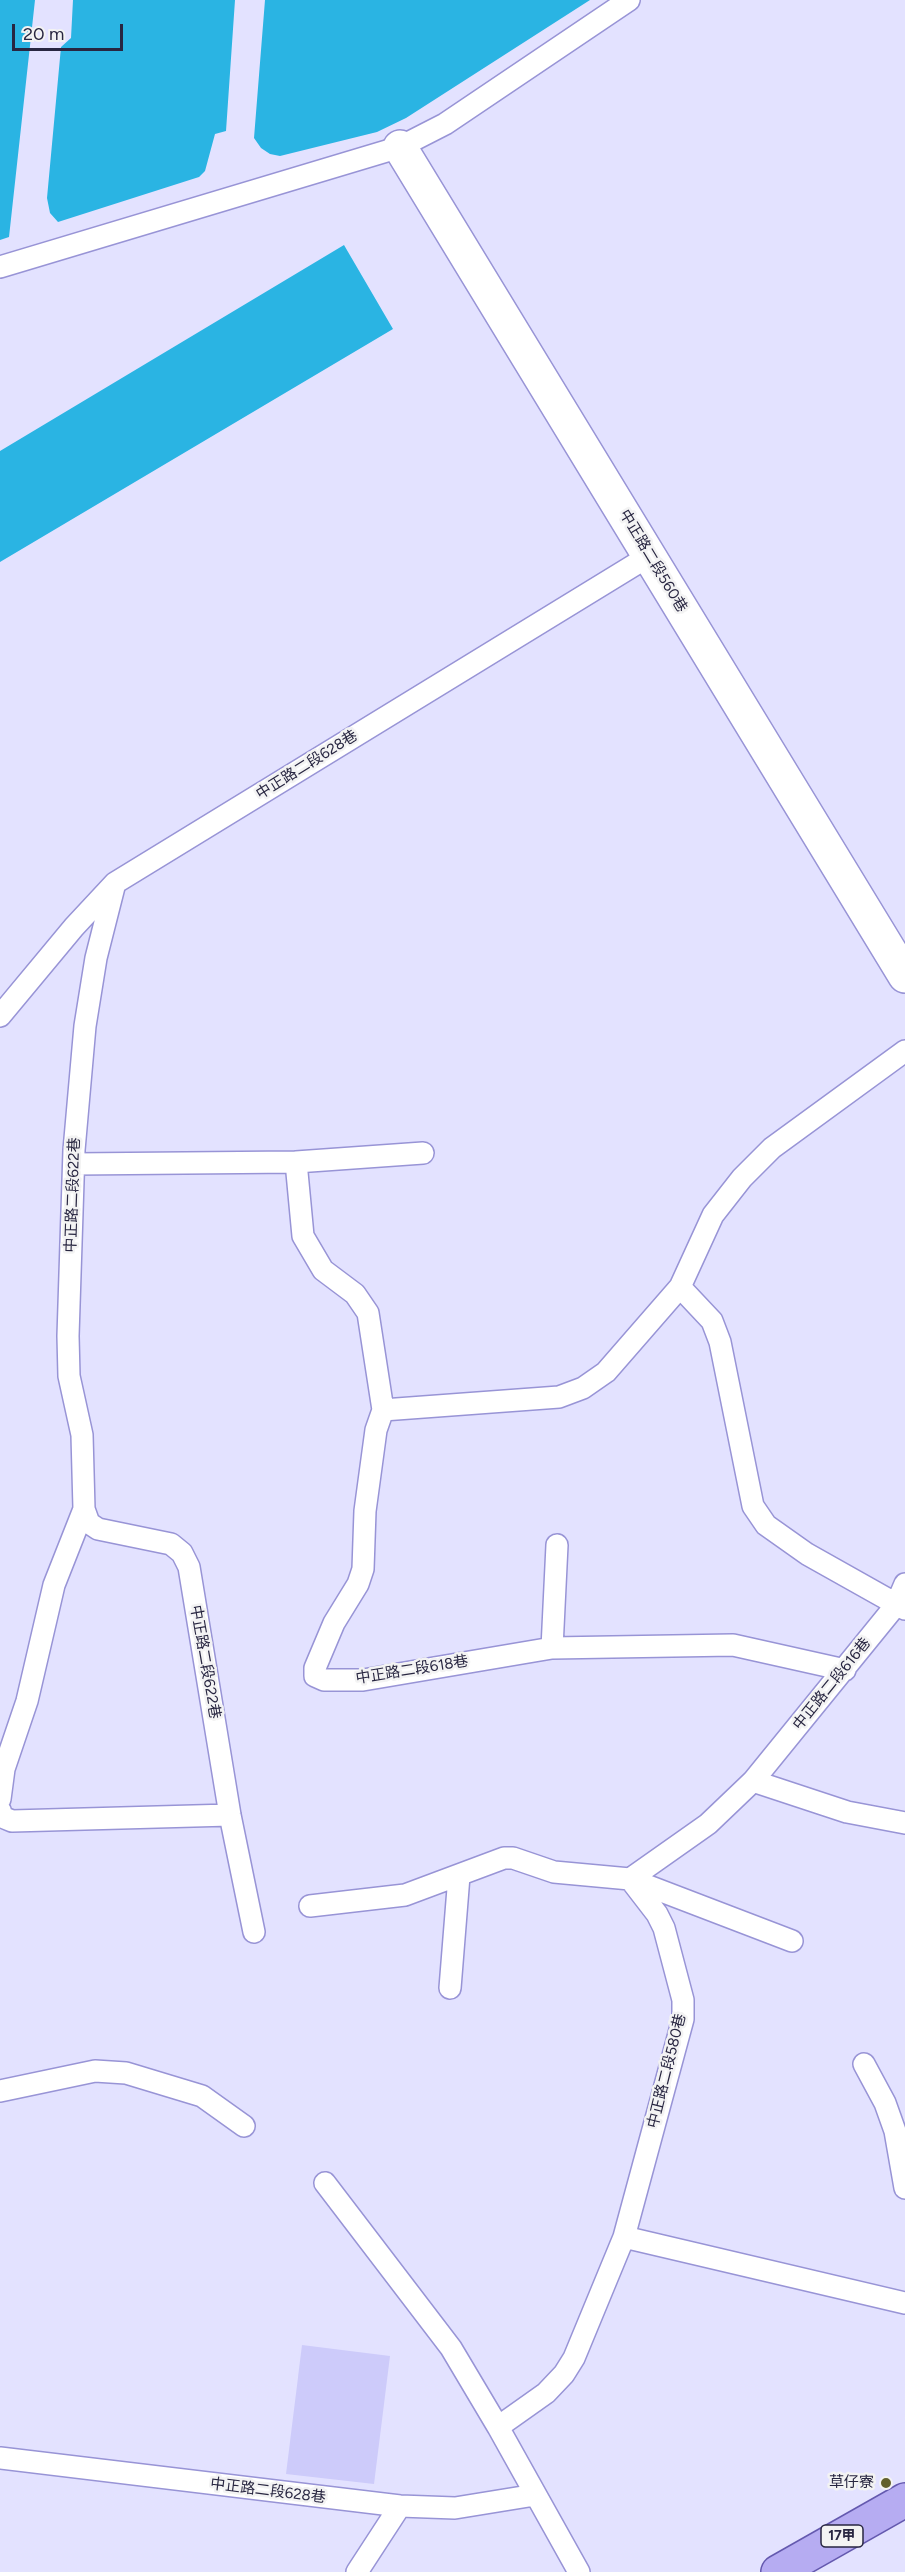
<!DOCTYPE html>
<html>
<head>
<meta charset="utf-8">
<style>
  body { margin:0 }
  #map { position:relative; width:905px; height:2572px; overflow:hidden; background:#e3e2ff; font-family:Figtree,sans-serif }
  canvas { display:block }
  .scale { position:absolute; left:12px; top:24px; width:111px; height:27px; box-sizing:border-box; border:3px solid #282641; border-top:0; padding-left:8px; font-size:18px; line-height:21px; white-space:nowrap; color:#282641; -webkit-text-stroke:4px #f3f3f3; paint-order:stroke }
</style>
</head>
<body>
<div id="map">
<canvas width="905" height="2572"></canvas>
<div class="scale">20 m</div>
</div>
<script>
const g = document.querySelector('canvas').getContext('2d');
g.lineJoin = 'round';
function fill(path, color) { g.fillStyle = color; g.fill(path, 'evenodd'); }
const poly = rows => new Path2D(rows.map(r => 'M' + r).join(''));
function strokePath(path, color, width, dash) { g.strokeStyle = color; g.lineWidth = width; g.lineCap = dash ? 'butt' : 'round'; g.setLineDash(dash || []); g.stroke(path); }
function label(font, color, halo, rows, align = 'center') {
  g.font = font + ' Figtree,"Noto Sans TC",sans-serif'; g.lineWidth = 5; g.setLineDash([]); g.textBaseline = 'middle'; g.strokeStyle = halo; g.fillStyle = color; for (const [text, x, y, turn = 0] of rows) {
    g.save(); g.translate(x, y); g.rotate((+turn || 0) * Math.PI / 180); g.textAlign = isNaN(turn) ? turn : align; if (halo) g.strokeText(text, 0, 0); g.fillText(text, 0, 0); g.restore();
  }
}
fill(poly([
  [0,0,35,0,9,237,0,240],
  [73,0,235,0,226,131,215,134,205,171,199,177,58,222,50,213,47,198,61,47,71,38],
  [265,0,590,0,406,118,377,132,280,156,270,154,261,148,254,138],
  [344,245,393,329,0,562,0,451]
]), '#2ab4e3');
fill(poly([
  [302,2345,390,2356,374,2484,286,2474]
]), '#cdcbfa');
const service = poly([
  [0,267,400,147,445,124,629,0],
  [115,883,96,958,85,1026,74,1150,68,1336,69,1376,82,1435,84,1509,89,1523,98,1529,171,1544,182,1553,189,1567,230,1815,254,1932],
  [0,1016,74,927,115,883,649,556],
  [296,1162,303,1236,323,1270,355,1294,368,1313,383,1410,376,1430,365,1511,363,1569,358,1584,334,1623,315,1668,315,1676,324,1680,363,1680,552,1648,733,1645,845,1670],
  [74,1164,296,1162,423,1153],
  [680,1287,712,1321,720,1342,753,1506,766,1525,807,1554,905,1609],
  [383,1410,559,1397,583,1388,606,1372,680,1287,713,1215,742,1178,772,1148,905,1051],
  [552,1648,557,1545],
  [753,1781,847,1812,905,1823],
  [0,1799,4,1769,27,1701,54,1585,84,1509],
  [0,1810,2,1817,12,1821,230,1815],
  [630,1879,792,1941],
  [310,1906,405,1895,504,1858,513,1858,554,1872,630,1879,708,1824,753,1781,896,1605,905,1584],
  [450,1988,459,1876],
  [864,2064,885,2103,895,2131,905,2188],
  [0,2091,95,2071,126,2073,202,2096,244,2126],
  [325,2183,451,2348,498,2427,579,2572],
  [624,2237,905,2303],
  [498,2427,546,2393,564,2374,574,2358,624,2237,683,2019,683,2000,664,1928,657,1914,630,1879],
  [0,2458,400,2506,455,2508,535,2495],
  [357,2572,400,2506]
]);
const minor = poly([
  [400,147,905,976]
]);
const primary = poly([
  [778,2572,905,2500]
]);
strokePath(service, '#9894d6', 24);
strokePath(minor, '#9894d6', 36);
strokePath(primary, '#6459af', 36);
strokePath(service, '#fff', 21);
strokePath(minor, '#fff', 33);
strokePath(primary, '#b6acf2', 33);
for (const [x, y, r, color] of [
  [886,2483,6,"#62602d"]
]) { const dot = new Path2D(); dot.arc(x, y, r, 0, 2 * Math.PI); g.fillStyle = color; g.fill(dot); strokePath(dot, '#f3f3f3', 2); }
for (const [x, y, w] of [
  [842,2536,42]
]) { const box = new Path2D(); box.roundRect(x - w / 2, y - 11, w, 22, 4.5); g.fillStyle = '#f3f3f3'; g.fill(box); strokePath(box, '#282641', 1.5); }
label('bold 14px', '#282641', null, [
  ["17甲",842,2536]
]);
label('15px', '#282641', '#f3f3f3', [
  ["中正路二段560巷",653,561,59],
  ["中正路二段628巷",307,765,-32],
  ["中正路二段622巷",73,1195,-88],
  ["中正路二段622巷",205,1662,80],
  ["中正路二段618巷",412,1670,-9],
  ["中正路二段616巷",832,1684,-51],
  ["中正路二段580巷",667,2071,-76],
  ["中正路二段628巷",268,2491,7]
]);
label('15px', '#282641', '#f3f3f3', [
  ["草仔寮",874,2483]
], 'right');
</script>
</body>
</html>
